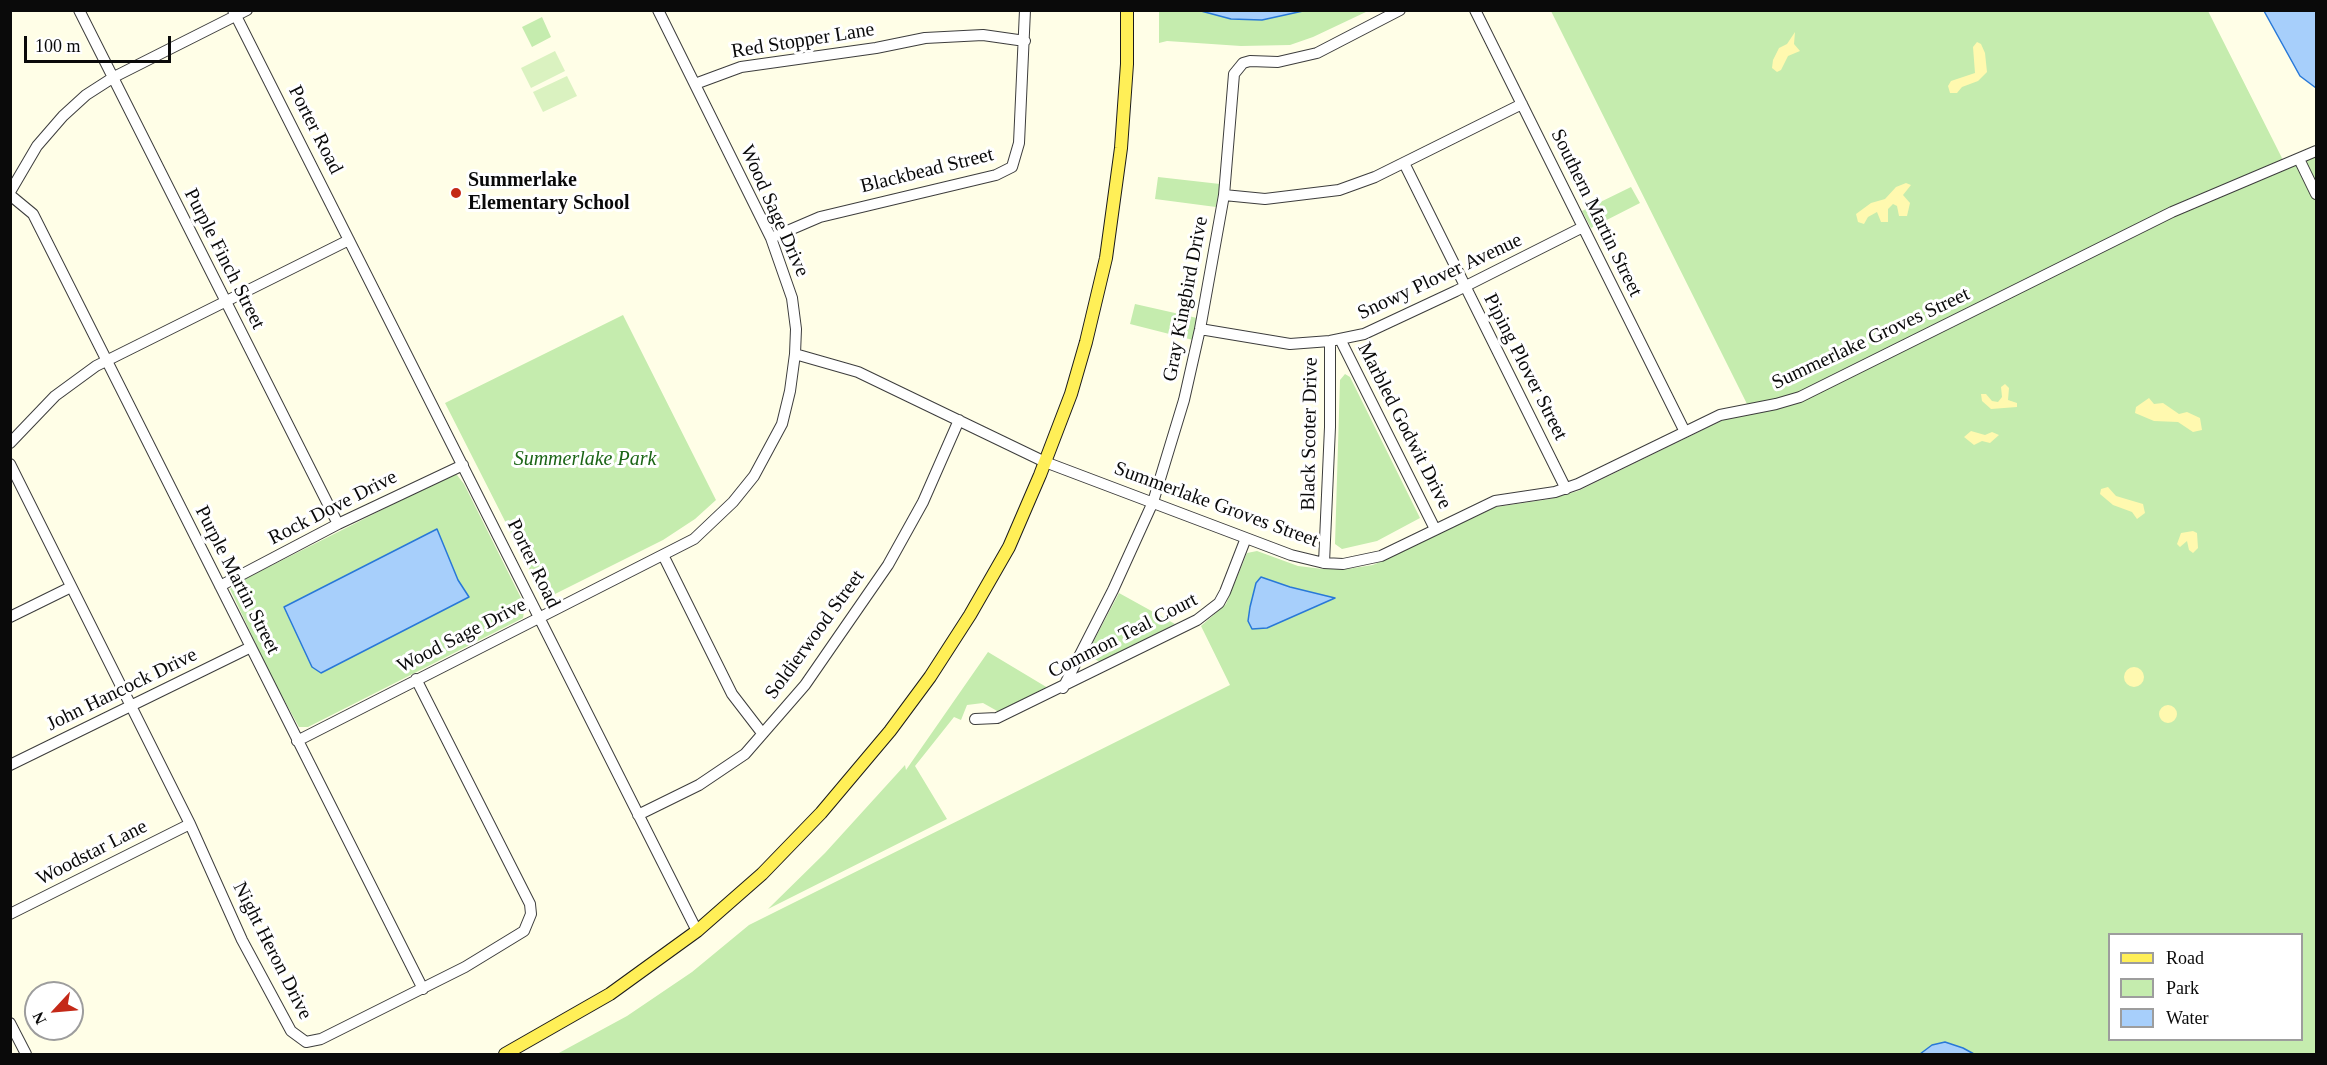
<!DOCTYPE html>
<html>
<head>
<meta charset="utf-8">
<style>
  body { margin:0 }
  #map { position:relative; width:2327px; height:1065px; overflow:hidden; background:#fffee7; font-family:"Times New Roman",serif }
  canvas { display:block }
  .frame { position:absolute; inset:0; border:12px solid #0a0a0a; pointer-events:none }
  .legend { position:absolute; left:2108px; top:933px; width:195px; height:108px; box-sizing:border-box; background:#fff; border:2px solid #9d9d9d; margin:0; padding:8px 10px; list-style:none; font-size:18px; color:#0a0a0a }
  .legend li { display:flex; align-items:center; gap:12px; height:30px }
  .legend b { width:30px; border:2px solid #9d9d9d }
  .north { position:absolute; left:24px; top:981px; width:60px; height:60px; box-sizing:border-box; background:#fff; border:2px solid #9d9d9d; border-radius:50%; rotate:244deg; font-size:16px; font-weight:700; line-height:24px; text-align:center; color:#0a0a0a }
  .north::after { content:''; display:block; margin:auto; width:21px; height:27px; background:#c42918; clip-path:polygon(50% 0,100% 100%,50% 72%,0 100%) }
  .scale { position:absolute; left:24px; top:36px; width:147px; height:27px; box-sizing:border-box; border:3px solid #0a0a0a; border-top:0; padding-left:8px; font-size:18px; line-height:21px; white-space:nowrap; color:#0a0a0a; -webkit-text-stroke:4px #fff; paint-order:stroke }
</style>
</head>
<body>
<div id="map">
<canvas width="2327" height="1065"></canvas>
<div class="frame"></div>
<ul class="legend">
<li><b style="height:8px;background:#ffef57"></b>Road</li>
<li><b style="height:16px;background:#c5ecae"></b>Park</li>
<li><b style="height:16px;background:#a7cffb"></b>Water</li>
</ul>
<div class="north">N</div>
<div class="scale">100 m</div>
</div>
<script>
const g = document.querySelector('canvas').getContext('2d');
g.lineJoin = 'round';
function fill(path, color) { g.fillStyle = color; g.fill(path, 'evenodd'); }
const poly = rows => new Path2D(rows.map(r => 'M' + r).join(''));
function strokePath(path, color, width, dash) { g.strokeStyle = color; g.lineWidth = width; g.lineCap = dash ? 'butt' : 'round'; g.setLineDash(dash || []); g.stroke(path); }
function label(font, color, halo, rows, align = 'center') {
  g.font = font + ' "Times New Roman",serif'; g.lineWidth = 6; g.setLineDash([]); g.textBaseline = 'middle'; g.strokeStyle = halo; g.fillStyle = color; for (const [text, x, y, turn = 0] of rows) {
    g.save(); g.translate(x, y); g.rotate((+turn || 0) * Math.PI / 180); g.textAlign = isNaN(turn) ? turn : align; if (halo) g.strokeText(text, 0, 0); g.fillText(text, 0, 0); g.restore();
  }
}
fill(poly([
  [1159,11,1368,11,1313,37,1290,45,1241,46,1167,41,1159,43],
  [1551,11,2208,11,2287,168,2316,155,2316,1054,557,1054,627,1016,692,972,749,925,1230,685,1201,626,1226,604,1247,553,1257,551,1298,566,1323,569,1347,569,1373,565,1496,507,1550,499,1578,491,1760,402,1747,404],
  [2110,934,2302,934,2302,1040,2110,1040],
  [542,17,551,37,532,47,522,27],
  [1158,177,1220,184,1216,207,1155,199],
  [1631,187,1640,203,1591,228,1582,211],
  [1135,304,1197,318,1193,340,1130,324],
  [623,315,716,500,695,519,663,540,551,596,540,590,445,403],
  [1345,374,1350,377,1420,518,1377,541,1342,549,1335,544,1340,380],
  [453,474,457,475,464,484,525,606,523,618,308,727,299,727,273,680,230,589,237,583],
  [1119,593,1175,624,1102,661,1098,661,1092,657,1090,648],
  [988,652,1048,688,999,712,983,703,967,705,961,720,954,717,927,751,915,766,947,819,768,909,825,853,905,765,906,770]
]), '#c5ecae');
fill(poly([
  [1795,32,1794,44,1800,51,1788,56,1781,70,1777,72,1772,68,1773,60,1779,48,1787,44],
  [1977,42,1981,44,1985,53,1987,72,1978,81,1962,87,1957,93,1950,93,1948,86,1951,81,1975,73,1973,47],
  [1906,183,1911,185,1903,195,1910,203,1907,216,1899,216,1897,206,1893,204,1888,209,1888,222,1881,222,1877,212,1868,217,1864,224,1858,222,1856,214,1871,203,1885,199,1896,187],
  [2005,384,2009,388,2008,400,2017,403,2017,407,1991,409,1982,401,1981,394,1986,394,1992,401,1998,402,2002,397,2001,387],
  [2149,398,2154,404,2163,403,2179,414,2187,412,2200,418,2202,430,2193,432,2178,422,2154,421,2135,413,2136,407],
  [1971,431,1985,435,1992,432,1999,435,1990,443,1982,441,1974,445,1964,437],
  [2108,487,2116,496,2143,504,2145,513,2137,519,2132,512,2113,505,2100,494,2101,489],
  [2193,531,2197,533,2198,548,2193,553,2189,550,2187,541,2180,547,2177,544,2181,533],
  '2124 677a10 10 0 1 1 20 0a10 10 0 1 1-20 0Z',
  '2159 714a9 9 0 1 1 18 0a9 9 0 1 1-18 0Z'
]), '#fff9af');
fill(poly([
  [555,51,565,71,531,88,521,68],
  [567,76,577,96,543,112,533,92]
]), '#daf2c0');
const water = poly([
  [1201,11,1303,11,1262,20,1231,19,1201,11],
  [2264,11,2316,11,2316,88,2300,76,2264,11],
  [437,529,458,580,469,597,321,673,312,667,284,607,437,529],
  [1261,577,1290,587,1335,598,1267,628,1252,629,1248,621,1250,607,1256,583,1261,577],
  [1945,1042,1963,1048,1974,1054,1920,1054,1932,1045,1945,1042]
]);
fill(water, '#a7cffb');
strokePath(water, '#2878d8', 1.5);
const minor = poly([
  [79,10,338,524],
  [233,10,697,931],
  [1475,10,1685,432],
  [695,84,741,67,876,48,925,38,983,35,1025,41],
  [2299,159,2316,194],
  [1404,163,1566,489],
  [10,192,37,146,63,116,86,95,114,77,247,10],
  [10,195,33,214,423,989],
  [1224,195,1265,199,1339,190,1375,177,1522,104],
  [771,238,820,217,996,175,1012,167,1019,143,1025,10],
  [1200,329,1290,344,1330,341,1364,334,1456,291,1583,227],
  [1340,339,1435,529],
  [795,354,858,372,1045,462,1291,555,1324,563,1343,564,1381,556,1495,501,1555,492,1578,484,1720,415,1776,404,1800,397,2172,212,2316,151],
  [10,443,55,396,96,366,349,240],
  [10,464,190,824,242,940,291,1031,306,1042,321,1039,465,967,524,931,531,914,530,904,416,679],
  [664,557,732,694,762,733],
  [1324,563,1330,427,1330,341],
  [220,586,338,524,463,465],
  [10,617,71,587],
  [1063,688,1113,590,1153,502,1184,400,1200,329,1224,195,1234,74,1243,63,1250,61,1278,62,1317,53,1400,10],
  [975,719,997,718,1197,620,1219,603,1225,592,1246,538],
  [297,741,694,539,733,502,754,476,782,424,790,391,795,354,796,329,792,298,771,238,658,10],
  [10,765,251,647],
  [638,815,699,785,745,754,805,685,888,565,923,502,959,420],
  [10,914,190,824],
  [10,1023,26,1054]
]);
const major = poly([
  [505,1054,610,994,697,931,762,874,821,813,890,731,930,677,970,615,1009,547,1040,475,1071,394,1086,342,1106,258,1121,148,1127,64,1127,10]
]);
strokePath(minor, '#3d3d3d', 12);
strokePath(major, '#1b1b1b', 14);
strokePath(minor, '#fff', 10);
strokePath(major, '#ffef57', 12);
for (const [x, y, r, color] of [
  [456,193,6,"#c42918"]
]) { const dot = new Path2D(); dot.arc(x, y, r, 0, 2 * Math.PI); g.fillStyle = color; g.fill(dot); strokePath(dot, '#fff', 2); }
label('20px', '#0a0a0a', '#fff', [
  ["Red Stopper Lane",803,41,-9],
  ["Porter Road",315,130,63],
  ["Blackbead Street",927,171,-14],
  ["Wood Sage Drive",774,211,66],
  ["Southern Martin Street",1596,213,64],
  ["Purple Finch Street",224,259,63],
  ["Snowy Plover Avenue",1440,277,-25],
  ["Gray Kingbird Drive",1186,299,-79],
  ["Summerlake Groves Street",1871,339,-25],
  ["Piping Plover Street",1525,367,63],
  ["Marbled Godwit Drive",1404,426,63],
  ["Black Scoter Drive",1310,434,-89],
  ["Summerlake Groves Street",1216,505,20],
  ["Rock Dove Drive",333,508,-27],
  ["Porter Road",533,564,64],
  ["Purple Martin Street",237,580,63],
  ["Soldierwood Street",815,635,-54],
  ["Wood Sage Drive",462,636,-27],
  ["Common Teal Court",1123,636,-27],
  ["John Hancock Drive",122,690,-26],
  ["Woodstar Lane",92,853,-27],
  ["Night Heron Drive",272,951,63]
]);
label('bold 20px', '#0a0a0a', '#fff', [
  ["Summerlake",468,181],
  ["Elementary School",468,204]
], 'left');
label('italic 20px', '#1b6516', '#fff', [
  ["Summerlake Park",585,460]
]);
</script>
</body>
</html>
